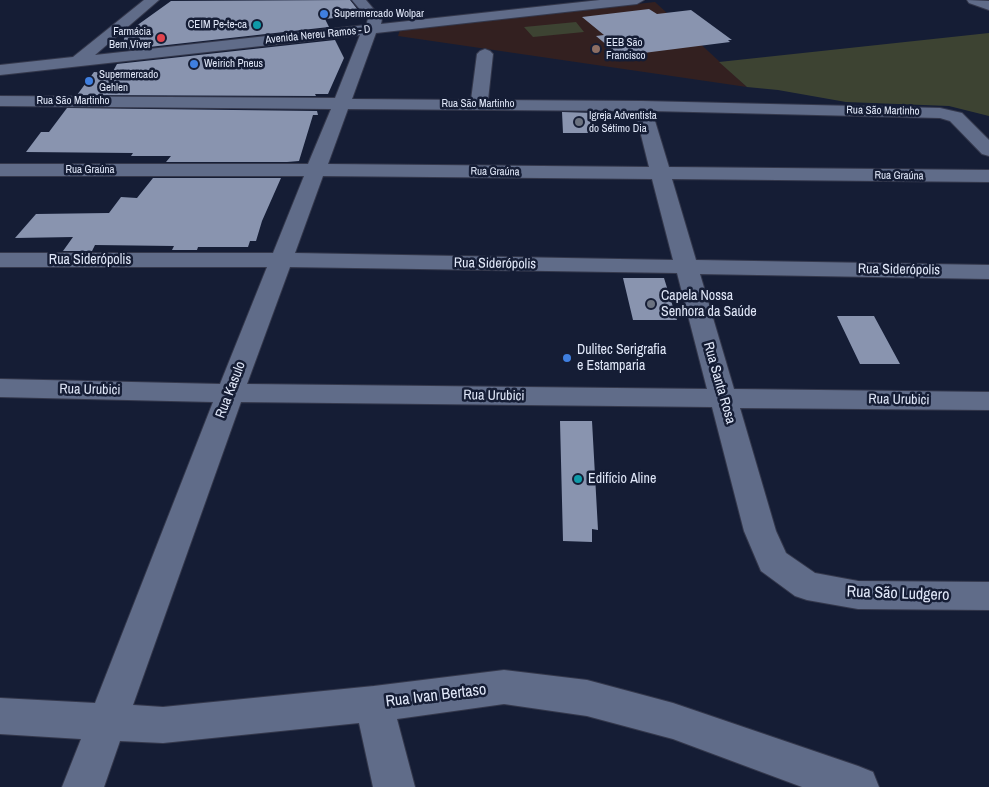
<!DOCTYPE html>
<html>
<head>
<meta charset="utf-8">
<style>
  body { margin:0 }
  canvas { display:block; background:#151d35 }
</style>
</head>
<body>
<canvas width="989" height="787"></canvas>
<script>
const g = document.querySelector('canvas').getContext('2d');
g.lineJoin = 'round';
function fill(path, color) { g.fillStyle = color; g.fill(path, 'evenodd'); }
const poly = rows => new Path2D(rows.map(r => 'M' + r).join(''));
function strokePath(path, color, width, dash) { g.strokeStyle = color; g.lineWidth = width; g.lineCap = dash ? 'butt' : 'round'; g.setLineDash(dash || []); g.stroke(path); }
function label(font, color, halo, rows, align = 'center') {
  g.font = font + ' "Archivo Narrow",sans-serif'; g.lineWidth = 5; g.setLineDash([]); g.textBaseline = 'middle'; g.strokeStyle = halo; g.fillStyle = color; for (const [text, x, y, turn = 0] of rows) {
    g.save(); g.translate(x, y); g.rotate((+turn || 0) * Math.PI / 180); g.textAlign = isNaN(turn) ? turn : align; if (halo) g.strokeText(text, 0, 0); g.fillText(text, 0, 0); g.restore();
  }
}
fill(poly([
  [655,2,747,87,398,36,400,30]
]), '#332020');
fill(poly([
  [576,22,584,32,533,37,524,27],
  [989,33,989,116,949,106,846,102,778,90,747,87,719,62]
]), '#3d4332');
fill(poly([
  [350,0,362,15,325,19,329,27,122,50,125,34,171,1],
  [649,9,657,14,691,10,732,40,728,40,730,42,620,56,596,36,604,35,582,17],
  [335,40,344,58,328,94,315,94,316,96,77,95,94,72,112,73,117,64],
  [67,108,317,111,318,115,313,115,299,161,287,162,166,162,171,156,131,156,133,153,26,152,41,132,49,132],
  [562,112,595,113,597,133,563,133],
  [153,178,281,178,262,221,256,241,250,241,248,247,198,247,197,250,172,250,174,246,95,245,92,251,63,251,73,237,15,238,36,214,109,213,121,197,137,198],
  [623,278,664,278,677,320,633,320],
  [837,316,874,316,900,364,860,364],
  [560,421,592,421,598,530,592,529,592,542,563,541]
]), '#8994af');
const minor = poly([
  [144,0,159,0,95,55,366,25,368,19,352,0,366,0,382,19,381,24,600,0,644,0,637,4,376,33,352,99,471,100,477,54,480,51,485,49,490,51,493,54,488,100,642,101,940,108,962,113,989,140,989,156,982,154,950,121,940,118,652,111,669,167,989,170,989,182,672,179,696,260,989,265,989,279,700,274,734,389,989,392,989,410,740,408,776,531,786,553,815,573,858,581,989,582,989,610,858,609,807,600,795,596,761,571,744,531,712,407,241,402,133,705,163,707,374,686,504,670,587,680,673,703,858,766,873,772,879,787,802,787,673,739,587,716,504,704,397,719,415,787,373,787,359,723,163,743,120,741,104,787,62,787,81,739,0,734,0,698,95,703,213,402,0,397,0,379,220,384,267,267,0,267,0,253,273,253,304,176,0,176,0,164,308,164,331,109,0,106,0,96,335,98,360,35,0,75,0,65,73,57,144,0],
  [348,109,635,111,649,167,328,164,348,109],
  [323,176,652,179,673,260,295,253,323,176],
  [290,267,677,273,707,389,247,384,290,267],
  [967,0,989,1,989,10,969,3,967,0]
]);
strokePath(minor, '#34384c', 2);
fill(minor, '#606c89');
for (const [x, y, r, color] of [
  [324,14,5,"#3f7fe0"],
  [257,25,5,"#0f9aa8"],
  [161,38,5,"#e0444e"],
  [596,49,5,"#8d6e63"],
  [194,64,5,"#3f7fe0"],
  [89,81,5,"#3f7fe0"],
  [579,122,5,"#6b7280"],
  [651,304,5,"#6b7280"],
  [567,358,5,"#3f7fe0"],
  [578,479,5,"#0f9aa8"]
]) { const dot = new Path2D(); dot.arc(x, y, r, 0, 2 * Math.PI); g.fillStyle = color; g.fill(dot); strokePath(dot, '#151d35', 2); }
label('11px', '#e0e7f8', '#151d35', [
  ["Supermercado Wolpar",334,14],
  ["CEIM Pe-te-ca",247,25,"right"],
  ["Farmácia",151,32,"right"],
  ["Bem Viver",151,45,"right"],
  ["EEB São",606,43],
  ["Francisco",606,56],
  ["Weirich Pneus",204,64],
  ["Supermercado",99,75],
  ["Gehlen",99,88],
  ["Igreja Adventista",589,116],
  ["do Sétimo Dia",589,129]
], 'left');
label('11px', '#e0e7f8', '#151d35', [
  ["Avenida Nereu Ramos - D",318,35,-6],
  ["Rua São Martinho",73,101],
  ["Rua São Martinho",478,104],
  ["Rua São Martinho",883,111,1],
  ["Rua Graúna",90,170],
  ["Rua Graúna",495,172,1],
  ["Rua Graúna",899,176,1]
]);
label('14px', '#e0e7f8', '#151d35', [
  ["Rua Siderópolis",90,260],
  ["Rua Siderópolis",495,264,1],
  ["Rua Siderópolis",899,270,1],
  ["Rua Santa Rosa",719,383,74],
  ["Rua Urubici",90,390,1],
  ["Rua Kasulo",231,390,-69],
  ["Rua Urubici",494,396,1],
  ["Rua Urubici",899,400,1]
]);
label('14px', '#e0e7f8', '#151d35', [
  ["Capela Nossa",661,296],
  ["Senhora da Saúde",661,312],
  ["Dulitec Serigrafia",577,350],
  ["e Estamparia",577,366],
  ["Edifício Aline",588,479]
], 'left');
label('16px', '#e0e7f8', '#151d35', [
  ["Rua São Ludgero",898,594,2],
  ["Rua Ivan Bertaso",436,696,-7]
]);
</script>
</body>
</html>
